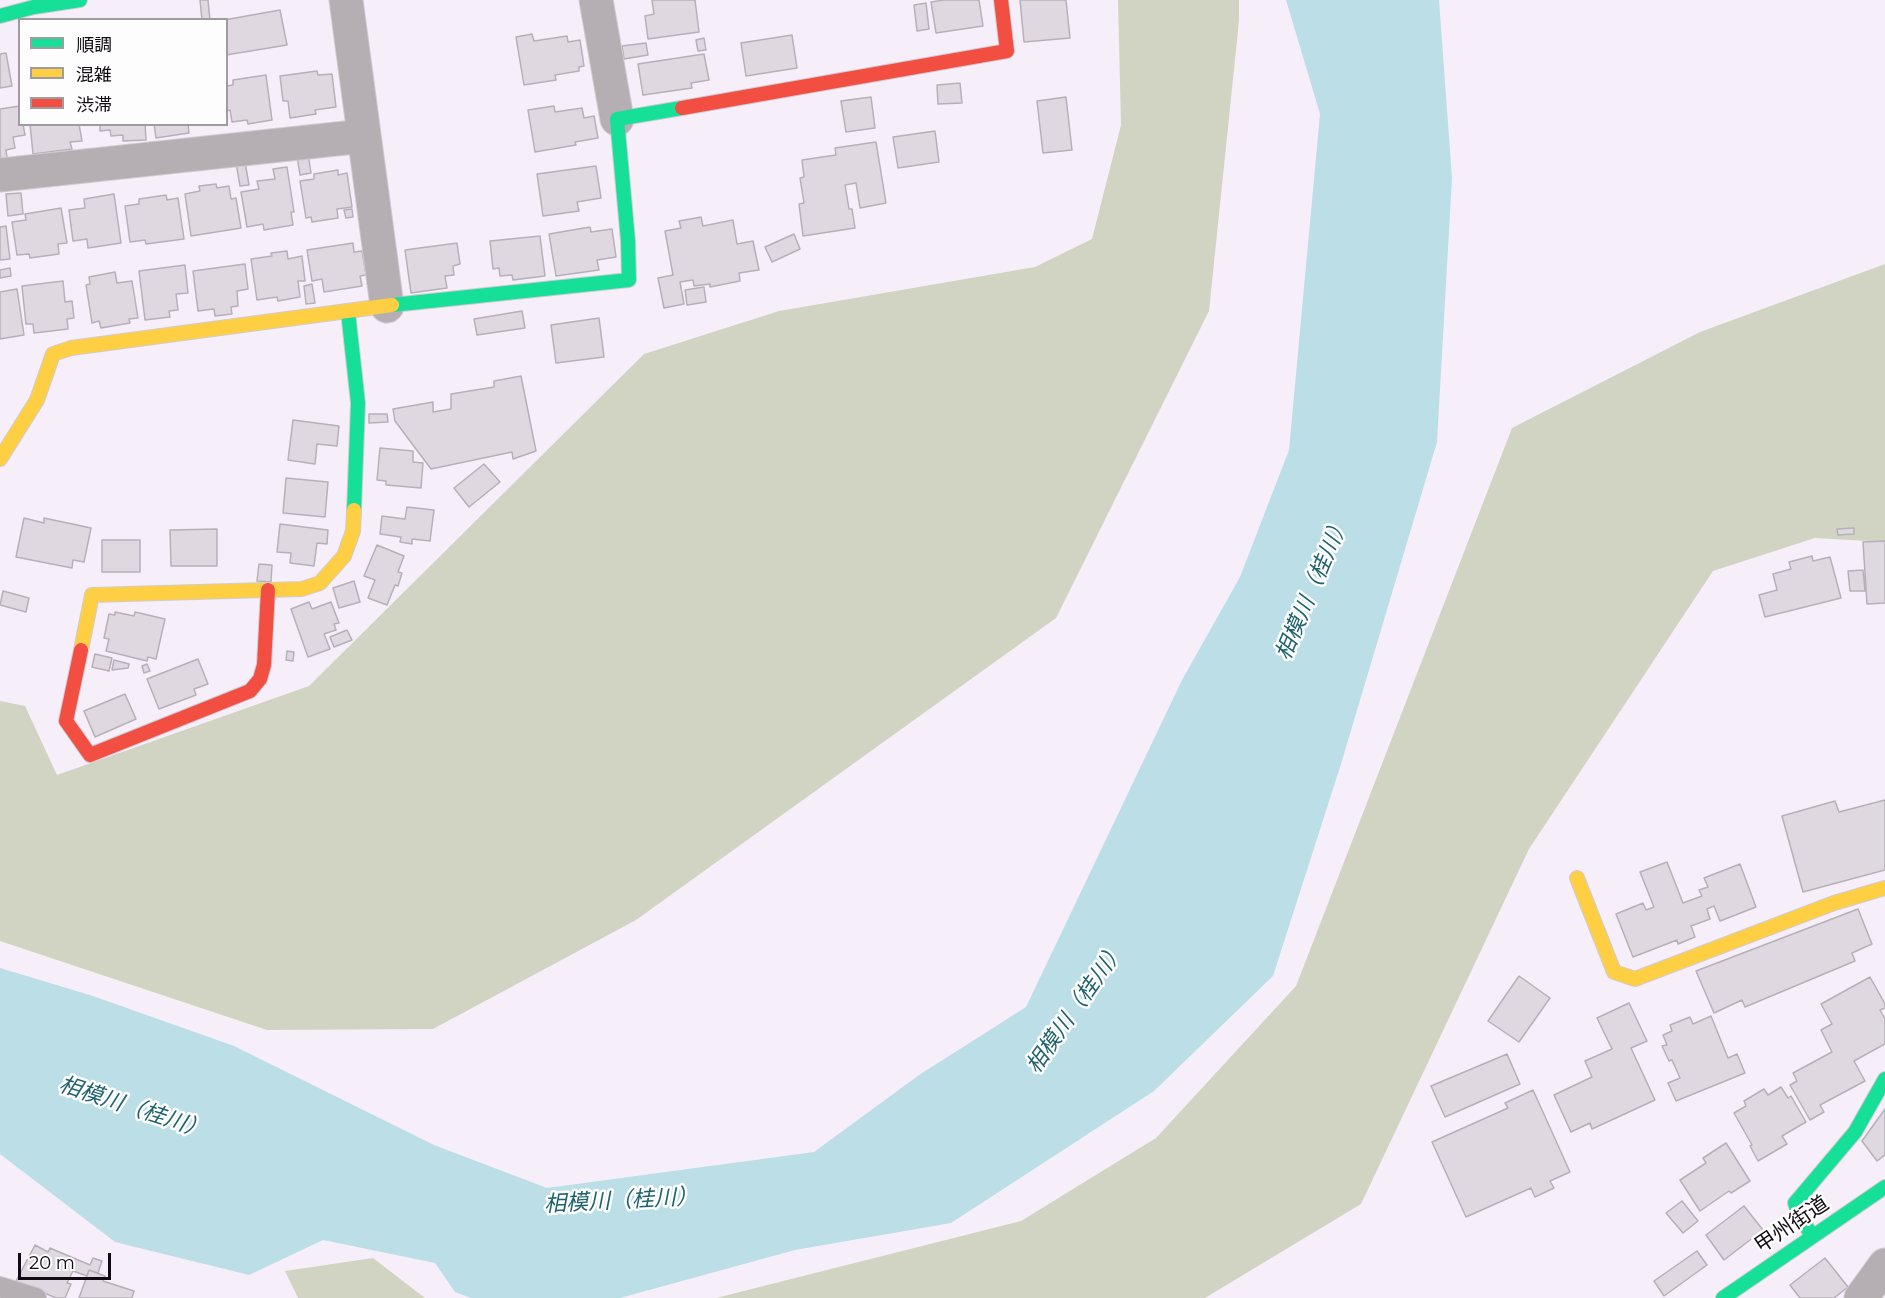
<!DOCTYPE html>
<html>
<head>
<meta charset="utf-8">
<style>
  body { margin:0 }
  #map { position:relative; width:1885px; height:1298px; overflow:hidden; background:#f6eff9; font-family:Montserrat,"Noto Sans JP",sans-serif }
  canvas { display:block }
  .legend { position:absolute; left:18px; top:18px; width:210px; height:108px; box-sizing:border-box; background:#fdfdfd; border:2px solid #9e9c9f; margin:0; padding:8px 10px; list-style:none; font-size:18px; color:#100a12 }
  .legend li { display:flex; align-items:center; gap:12px; height:30px }
  .legend b { width:30px; border:2px solid #9e9c9f }
  .scale { position:absolute; left:18px; top:1253px; width:93px; height:27px; box-sizing:border-box; border:3px solid #100a12; border-top:0; padding-left:8px; font-size:18px; line-height:21px; white-space:nowrap; color:#100a12; -webkit-text-stroke:4px #fdfdfd; paint-order:stroke }
</style>
</head>
<body>
<div id="map">
<canvas width="1885" height="1298"></canvas>
<ul class="legend">
<li><b style="height:8px;background:#16e098"></b>順調</li>
<li><b style="height:8px;background:#ffcf43"></b>混雑</li>
<li><b style="height:8px;background:#f24e42"></b>渋滞</li>
</ul>
<div class="scale">20 m</div>
</div>
<script>
const g = document.querySelector('canvas').getContext('2d');
g.lineJoin = 'round';
function fill(path, color) { g.fillStyle = color; g.fill(path, 'evenodd'); }
const poly = rows => new Path2D(rows.map(r => 'M' + r).join(''));
function strokePath(path, color, width, dash) { g.strokeStyle = color; g.lineWidth = width; g.lineCap = dash ? 'butt' : 'round'; g.setLineDash(dash || []); g.stroke(path); }
function label(font, color, halo, rows, align = 'center') {
  g.font = font + ' Montserrat,"Noto Sans JP",sans-serif'; g.lineWidth = 5; g.setLineDash([]); g.textBaseline = 'middle'; g.strokeStyle = halo; g.fillStyle = color; for (const [text, x, y, turn = 0] of rows) {
    g.save(); g.translate(x, y); g.rotate((+turn || 0) * Math.PI / 180); g.textAlign = isNaN(turn) ? turn : align; if (halo) g.strokeText(text, 0, 0); g.fillText(text, 0, 0); g.restore();
  }
}
fill(poly([
  [1118,0,1239,0,1239,21,1209,311,1056,618,636,920,433,1029,267,1030,0,941,0,701,25,706,57,775,309,686,644,354,779,311,1035,267,1092,239,1121,125],
  [1885,264,1885,542,1815,538,1713,571,1529,849,1361,1204,1205,1298,716,1298,1021,1221,1156,1138,1296,986,1512,428,1700,332],
  [373,1258,425,1298,298,1298,285,1271]
]), '#d2d4c3');
fill(poly([
  [1286,0,1439,0,1452,178,1437,442,1341,764,1273,976,1154,1091,951,1223,795,1250,620,1298,471,1298,455,1292,435,1263,323,1240,249,1275,115,1242,0,1154,0,968,93,996,234,1046,434,1145,547,1188,814,1152,919,1075,1026,1007,1182,680,1240,577,1289,450,1320,114]
]), '#bcdee7');
const building = poly([
  [200,0,208,0,210,20,202,20,200,0],
  [652,0,695,0,699,32,648,39,645,16,654,14,652,0],
  [944,0,979,0,983,26,936,33,931,2,944,0],
  [1020,0,1066,0,1070,38,1024,42,1020,0],
  [926,3,929,29,917,31,914,5,926,3],
  [280,10,287,45,226,55,226,20,224,20,280,10],
  [532,34,534,41,567,36,568,42,580,40,584,66,579,67,579,71,555,75,556,80,524,85,516,37,532,34],
  [792,35,797,68,746,76,741,43,792,35],
  [704,38,706,50,698,51,696,40,704,38],
  [646,43,648,55,624,59,622,46,646,43],
  [6,53,12,86,0,88,0,54,6,53],
  [704,54,709,80,691,83,692,88,643,95,638,64,704,54],
  [317,71,318,75,332,74,336,107,315,110,316,114,290,118,288,101,283,101,280,76,317,71],
  [266,75,272,120,248,124,247,120,232,122,230,110,226,111,226,86,233,85,233,80,266,75],
  [960,83,962,103,938,104,937,85,960,83],
  [871,97,875,128,846,132,841,101,871,97],
  [1066,97,1072,150,1043,153,1037,101,1066,97],
  [20,106,20,124,23,124,25,135,13,137,15,148,6,150,7,158,0,159,0,109,20,106],
  [554,106,555,112,582,108,584,118,594,116,598,138,575,142,576,145,535,152,528,110,554,106],
  [30,124,79,124,82,141,70,142,72,149,33,154,30,124],
  [100,124,145,124,146,140,123,141,123,135,111,136,110,130,100,131,100,124],
  [154,124,188,124,189,133,156,138,154,124],
  [935,131,939,162,898,168,893,137,935,131],
  [876,142,886,203,860,208,856,183,845,185,849,209,852,209,855,228,803,236,799,204,804,203,800,178,804,177,802,160,836,155,835,148,876,142],
  [308,154,311,173,300,175,297,156,308,154],
  [245,162,249,185,240,186,236,163,245,162],
  [596,166,601,198,577,202,579,211,543,216,537,174,596,166],
  [287,167,294,212,291,212,293,225,264,230,263,224,247,227,241,192,259,189,257,181,275,179,273,169,287,167],
  [338,170,338,175,347,173,352,207,337,209,338,218,312,222,311,217,306,218,300,181,314,179,314,174,338,170],
  [216,184,217,188,229,186,231,199,236,198,241,228,191,236,185,194,200,191,199,186,216,184],
  [21,193,23,214,8,216,6,194,21,193],
  [114,194,121,243,88,248,87,239,73,241,69,210,85,208,84,199,114,194],
  [166,195,167,200,178,198,184,239,146,244,145,240,130,242,125,206,139,204,139,199,166,195],
  [61,208,67,243,58,244,59,254,30,258,29,254,17,255,12,222,26,220,25,214,61,208],
  [352,209,353,217,346,218,344,210,352,209],
  [701,217,703,226,733,220,737,244,753,241,759,270,739,273,740,281,710,287,710,284,694,286,693,280,680,282,684,304,664,308,658,278,673,275,665,231,681,228,679,221,701,217],
  [6,226,10,259,0,260,0,227,6,226],
  [590,227,591,232,612,229,616,257,597,260,599,270,556,276,549,234,590,227],
  [794,234,800,249,772,262,765,247,794,234],
  [540,236,545,276,513,280,512,275,500,276,499,268,493,269,490,241,540,236],
  [353,243,354,252,362,251,366,275,360,276,362,286,324,292,322,279,312,281,307,250,353,243],
  [457,243,460,264,453,266,454,275,445,276,447,288,411,293,405,250,457,243],
  [287,251,288,259,302,256,305,281,298,281,300,297,278,301,277,297,257,300,251,259,272,256,271,253,287,251],
  [245,264,248,289,237,291,238,306,231,307,232,314,215,316,214,309,198,311,193,271,245,264],
  [185,265,188,293,176,294,178,310,169,311,170,317,145,320,139,271,185,265],
  [10,268,11,276,0,278,0,270,10,268],
  [115,272,117,283,132,281,138,318,129,319,130,323,101,328,99,321,92,323,86,285,90,284,89,277,115,272],
  [63,281,65,302,72,301,74,318,67,319,68,329,34,333,33,324,26,324,22,286,63,281],
  [312,284,315,303,306,304,304,286,312,284],
  [704,287,706,302,687,305,685,290,704,287],
  [17,289,24,335,0,339,0,292,17,289],
  [522,311,525,328,477,335,474,319,522,311],
  [599,318,604,357,556,363,551,325,599,318],
  [521,376,536,451,513,459,512,452,431,469,395,421,393,409,433,402,433,412,451,409,451,394,494,387,494,381,521,376],
  [369,414,387,414,388,422,369,423,369,414],
  [293,420,339,426,337,446,317,444,315,464,288,460,293,420],
  [380,448,413,451,413,462,423,463,421,488,386,485,386,481,377,480,380,448],
  [484,464,500,482,469,507,454,488,484,464],
  [286,478,328,482,325,517,283,513,286,478],
  [407,507,434,510,430,541,412,539,412,544,400,542,401,537,380,534,382,516,405,519,407,507],
  [24,518,44,523,44,518,91,528,84,562,73,560,72,568,16,557,24,518],
  [280,524,328,530,327,544,317,543,314,566,290,563,291,553,277,552,280,524],
  [1854,528,1854,534,1838,535,1837,529,1854,528],
  [217,529,217,566,171,566,170,530,217,529],
  [102,540,140,540,140,572,102,572,102,540],
  [1885,541,1885,603,1867,604,1863,542,1885,541],
  [377,545,404,556,398,572,402,573,398,586,395,585,387,605,368,598,375,580,364,576,377,545],
  [1812,556,1813,561,1830,557,1841,598,1765,617,1759,595,1777,590,1773,574,1791,569,1789,562,1812,556],
  [259,564,272,565,271,582,257,581,259,564],
  [1863,570,1865,591,1850,591,1848,571,1863,570],
  [354,581,360,602,339,608,333,588,354,581],
  [3,591,29,598,26,612,0,605,3,591],
  [309,602,312,609,331,602,339,623,334,624,336,630,324,634,330,649,308,657,291,609,309,602],
  [115,612,134,616,135,612,165,619,156,659,148,657,147,661,106,651,109,639,104,638,109,614,115,615,115,612],
  [347,630,352,640,334,647,330,637,347,630],
  [287,651,294,652,293,661,286,660,287,651],
  [95,654,112,658,109,671,92,667,95,654],
  [198,659,208,684,194,689,196,695,159,709,147,679,198,659],
  [114,660,129,664,128,668,112,670,114,660],
  [147,664,150,671,144,673,142,666,147,664],
  [125,694,136,719,95,737,84,711,125,694],
  [1885,800,1885,870,1803,892,1782,816,1835,801,1839,812,1885,800],
  [1667,862,1683,903,1702,896,1699,890,1708,887,1704,878,1740,864,1756,907,1720,921,1714,906,1707,909,1710,919,1691,926,1695,937,1678,944,1677,940,1633,957,1616,914,1643,903,1646,910,1654,907,1640,872,1667,862],
  [1858,909,1872,944,1852,953,1855,961,1745,1007,1742,1000,1714,1013,1696,971,1858,909],
  [1519,976,1550,998,1519,1042,1488,1021,1519,976],
  [1870,977,1885,1004,1885,1008,1880,1010,1885,1019,1885,1044,1854,1061,1865,1081,1820,1105,1824,1112,1810,1120,1790,1085,1797,1081,1793,1073,1832,1052,1821,1030,1832,1024,1821,1004,1870,977],
  [1629,1003,1647,1041,1631,1048,1655,1100,1592,1129,1590,1123,1571,1132,1554,1095,1592,1077,1585,1061,1612,1049,1597,1018,1629,1003],
  [1711,1016,1728,1058,1737,1054,1745,1073,1676,1101,1668,1083,1680,1078,1672,1060,1669,1061,1662,1046,1667,1045,1663,1035,1672,1031,1670,1025,1690,1017,1693,1024,1711,1016],
  [1507,1054,1520,1084,1445,1117,1431,1086,1507,1054],
  [1781,1087,1788,1098,1791,1096,1806,1122,1782,1136,1787,1144,1758,1161,1750,1146,1752,1145,1734,1113,1746,1106,1744,1101,1764,1089,1768,1095,1781,1087],
  [1533,1090,1570,1172,1550,1181,1554,1188,1535,1197,1531,1188,1466,1217,1432,1142,1508,1108,1505,1103,1533,1090],
  [1885,1109,1885,1155,1877,1161,1862,1141,1885,1109],
  [1726,1143,1750,1181,1731,1193,1729,1191,1700,1211,1680,1180,1706,1163,1703,1158,1726,1143],
  [1682,1201,1698,1221,1683,1233,1666,1213,1682,1201],
  [1744,1206,1763,1230,1724,1260,1706,1235,1744,1206],
  [35,1245,48,1252,50,1248,90,1265,93,1258,102,1261,98,1273,89,1270,87,1276,73,1271,67,1283,71,1284,65,1298,56,1298,16,1281,35,1245],
  [1697,1251,1707,1265,1664,1296,1654,1281,1697,1251],
  [1825,1258,1848,1287,1834,1298,1800,1298,1790,1285,1825,1258],
  [89,1270,105,1276,103,1281,134,1291,132,1298,79,1298,89,1270]
]);
fill(building, '#dfd8e1');
strokePath(building, '#b6b0b9', 1.5);
const lane = poly([
  [0,1287,36,1298]
]);
const street = poly([
  [346,0,387,306],
  [596,0,617,119],
  [0,175,364,136],
  [1861,1298,1885,1265]
]);
const fast = poly([
  [0,16,34,7,80,0],
  [392,305,629,280,628,241,617,119,682,108],
  [348,312,358,403,354,510],
  [1812,1236,1798,1213,1795,1203,1855,1132,1885,1079],
  [1723,1298,1885,1187]
]);
const slow = poly([
  [0,459,37,400,53,354,71,348,392,305],
  [81,650,92,595,302,589,320,583,344,556,353,531,354,510],
  [1577,878,1614,972,1635,979,1834,903,1885,888]
]);
const jam = poly([
  [682,108,1007,51,1001,0],
  [81,650,66,721,90,755,250,691,260,679,264,665,268,590]
]);
strokePath(lane, '#d0cbd3', 22);
strokePath(street, '#d0cbd3', 35);
strokePath(fast, '#d0cbd3', 16);
strokePath(slow, '#d0cbd3', 16);
strokePath(jam, '#d0cbd3', 16);
strokePath(lane, '#b5afb3', 20);
strokePath(street, '#b5afb3', 33);
strokePath(fast, '#16e098', 14);
strokePath(slow, '#ffcf43', 14);
strokePath(jam, '#f24e42', 14);
label('21px', '#100a12', '#fdfdfd', [
  ["甲州街道",1792,1225,-34]
]);
label('italic 22px', '#1f626c', '#fdfdfd', [
  ["相模川（桂川）",1313,588,-67],
  ["相模川（桂川）",1076,1008,-55],
  ["相模川（桂川）",133,1108,18],
  ["相模川（桂川）",621,1201,-3]
]);
</script>
</body>
</html>
